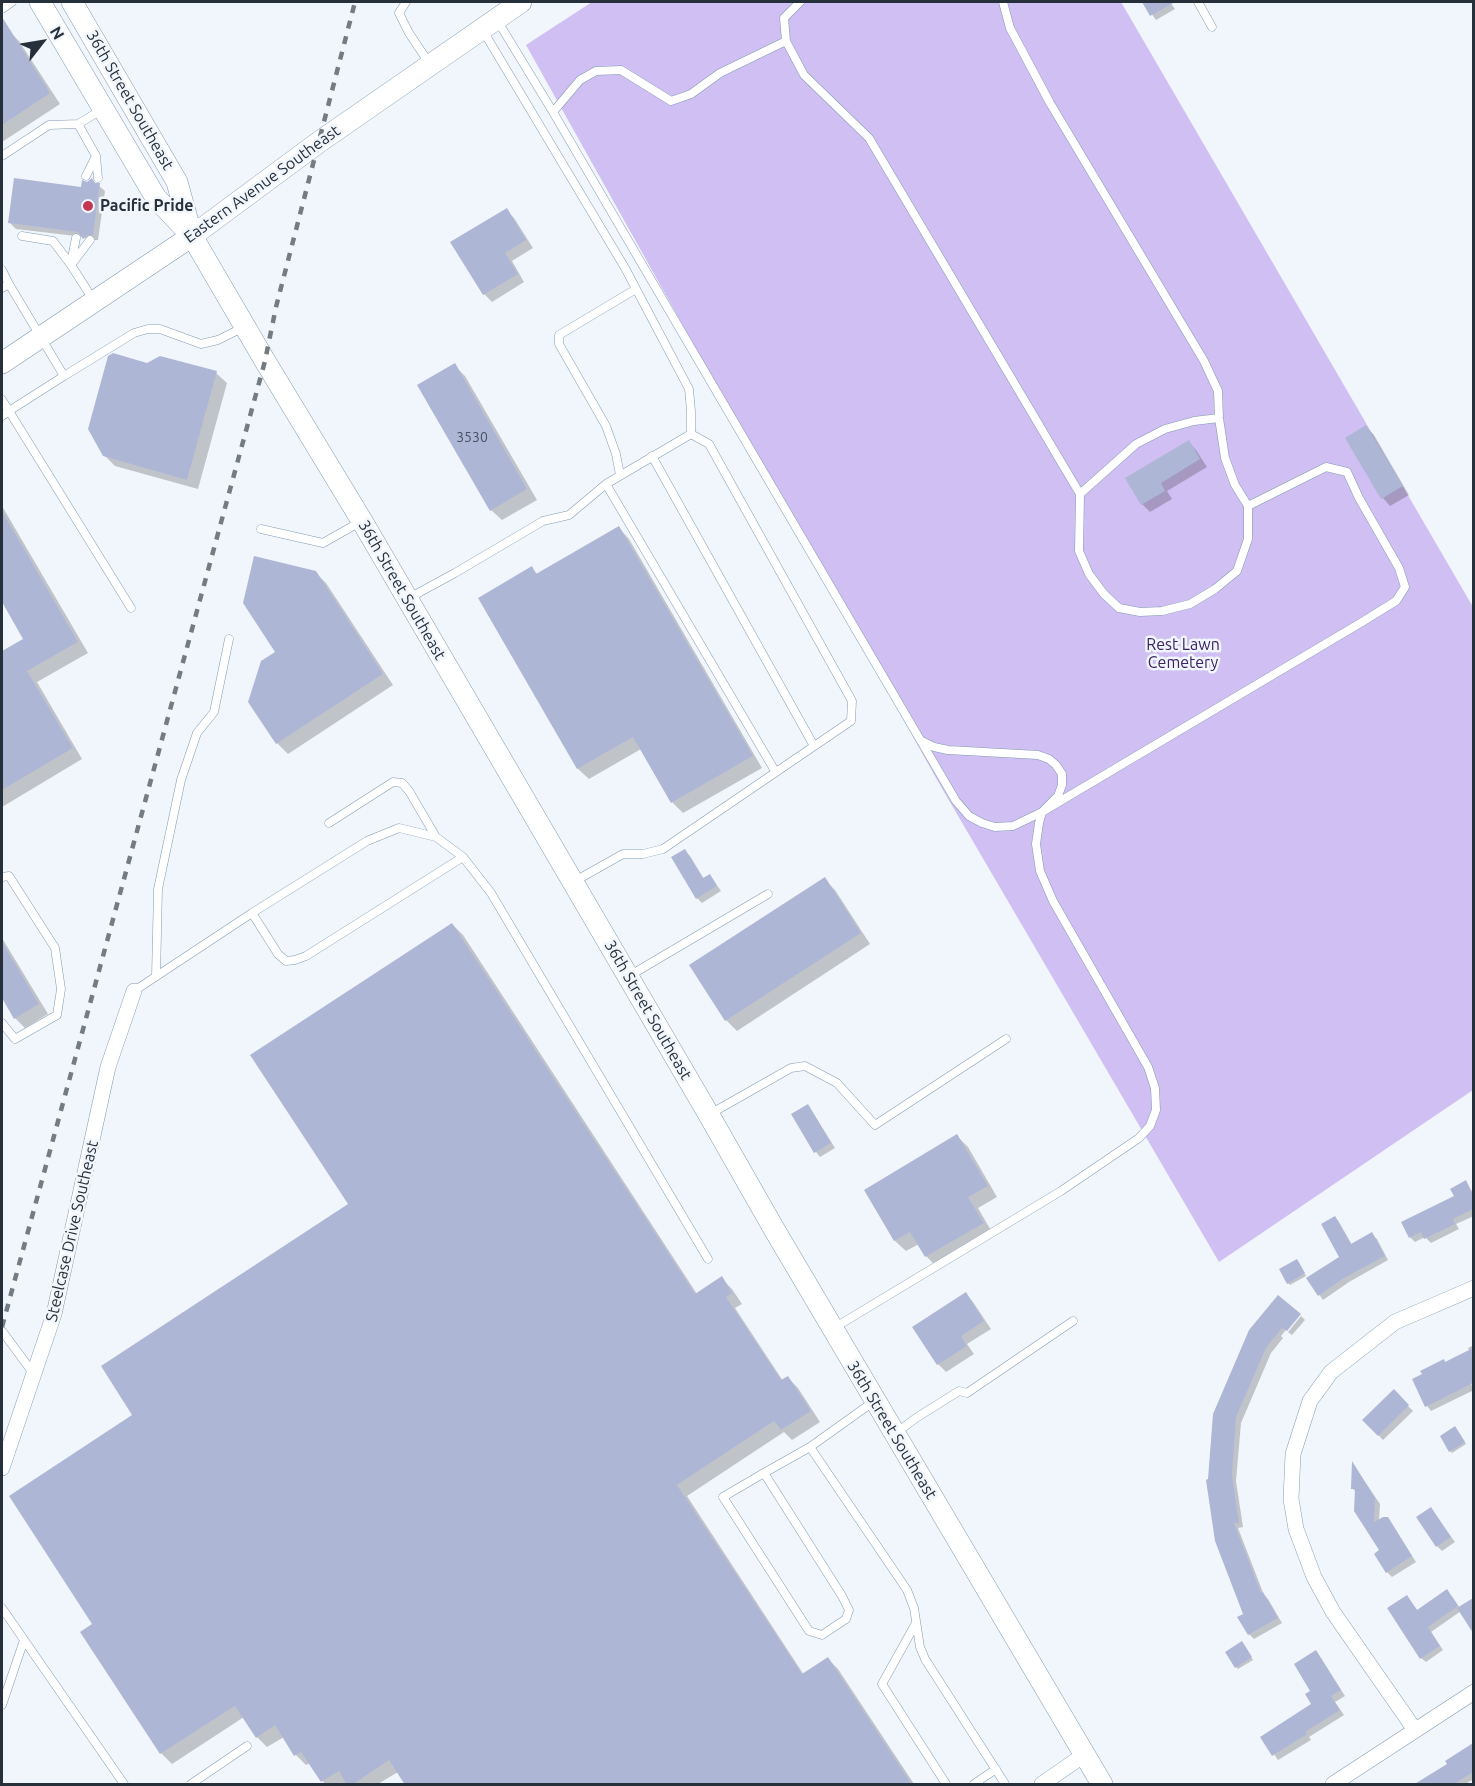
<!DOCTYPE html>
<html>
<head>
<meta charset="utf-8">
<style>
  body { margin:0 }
  #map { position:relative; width:1475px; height:1786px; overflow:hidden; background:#f1f6fc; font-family:Ubuntu,sans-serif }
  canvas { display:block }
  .frame { position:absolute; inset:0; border:3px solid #26303a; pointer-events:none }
  .north { position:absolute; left:12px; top:12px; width:60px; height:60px; -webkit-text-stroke:4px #f1f6fc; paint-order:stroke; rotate:59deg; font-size:16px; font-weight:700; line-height:24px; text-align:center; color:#26303a }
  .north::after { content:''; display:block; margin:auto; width:21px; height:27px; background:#26303a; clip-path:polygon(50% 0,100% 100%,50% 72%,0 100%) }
</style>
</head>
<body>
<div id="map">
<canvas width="1475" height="1786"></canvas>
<div class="frame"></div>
<div class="north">N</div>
</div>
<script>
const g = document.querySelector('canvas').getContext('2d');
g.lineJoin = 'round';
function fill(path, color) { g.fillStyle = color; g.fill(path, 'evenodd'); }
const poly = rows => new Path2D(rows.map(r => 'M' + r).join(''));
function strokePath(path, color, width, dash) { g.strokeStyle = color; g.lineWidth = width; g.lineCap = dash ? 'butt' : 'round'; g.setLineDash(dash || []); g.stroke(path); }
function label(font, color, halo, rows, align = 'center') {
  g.font = font + ' Ubuntu,sans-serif'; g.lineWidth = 5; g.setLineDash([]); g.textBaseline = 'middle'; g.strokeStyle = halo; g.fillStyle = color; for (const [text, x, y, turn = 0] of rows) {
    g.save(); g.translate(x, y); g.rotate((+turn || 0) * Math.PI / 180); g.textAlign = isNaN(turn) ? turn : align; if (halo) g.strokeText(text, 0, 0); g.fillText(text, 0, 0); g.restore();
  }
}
fill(poly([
  [592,2,1121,2,1473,607,1473,1090,1219,1262,940,785,526,45]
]), '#cfbff2');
fill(poly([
  [1143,2,1170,2,1175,9,1156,20],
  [8,30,19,41,60,104,2,142,2,34],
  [92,180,105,191,98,240,93,240,90,244,84,237,16,229,10,223,82,188],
  [506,210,514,218,533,248,512,261,524,282,492,302,484,294],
  [147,364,216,373,227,383,198,489,115,466,104,455],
  [454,365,465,376,537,500,502,520,491,510],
  [1366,427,1374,435,1409,495,1390,506,1383,498],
  [1188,442,1196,450,1207,467,1167,491,1172,499,1150,512,1142,504,1127,479],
  [2,506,88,653,37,682,82,759,2,807,2,653,25,639,2,599],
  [619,528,629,539,762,768,683,813,673,803,641,749,589,779,578,769,480,598,532,568,538,575],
  [315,572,326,583,393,685,288,754,277,743,250,702,277,653],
  [685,851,690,856,704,879,710,875,721,891,702,903,697,898],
  [824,879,835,890,870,944,737,1031,726,1020,691,966],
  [452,924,463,935,697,1294,721,1278,732,1289,742,1304,735,1308,783,1381,788,1378,798,1388,820,1422,792,1440,784,1432,687,1496,804,1675,828,1659,838,1669,914,1784,406,1784,398,1772,378,1784,349,1784,348,1782,344,1784,325,1784,310,1763,306,1765,296,1755,284,1737,267,1747,257,1737,244,1717,172,1764,161,1753,82,1632,94,1624,134,1415,350,1205],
  [2,938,48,1014,25,1028,15,1018,2,995],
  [808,1106,812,1111,835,1148,820,1157,816,1152],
  [957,1136,968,1147,997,1197,978,1208,993,1234,937,1267,926,1256,919,1244,906,1251,895,1241,866,1191],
  [1466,1182,1473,1193,1474,1216,1456,1224,1459,1229,1431,1243,1425,1237,1415,1242,1410,1237,1456,1197],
  [1335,1217,1339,1222,1352,1245,1372,1234,1377,1239,1388,1260,1349,1282,1323,1300,1308,1279,1341,1257],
  [1299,1263,1306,1276,1290,1285,1288,1283],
  [966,1294,973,1302,991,1329,967,1344,974,1354,946,1372,938,1364],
  [1299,1314,1281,1336,1283,1338,1271,1353,1241,1423,1236,1481,1243,1527,1238,1528,1264,1595,1268,1599,1282,1623,1254,1639,1249,1634,1245,1614,1209,1481,1251,1331],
  [1301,1316,1305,1320,1292,1335,1288,1332],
  [1474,1345,1474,1377,1469,1379,1474,1390,1431,1411,1427,1406,1446,1363,1470,1352,1468,1348],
  [1394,1392,1413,1411,1383,1440,1364,1420],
  [1457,1430,1466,1444,1452,1453,1450,1451],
  [1353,1464,1380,1504,1379,1521,1392,1524,1416,1562,1392,1577,1387,1572,1381,1551,1356,1492,1352,1488],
  [1431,1509,1455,1542,1442,1551,1437,1546],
  [1451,1595,1460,1608,1474,1599,1474,1629,1461,1611,1431,1632,1443,1650,1426,1662,1421,1658,1407,1597,1418,1611],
  [1243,1645,1253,1660,1238,1669,1236,1667],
  [1320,1657,1345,1696,1335,1702,1344,1715,1309,1737,1311,1740,1278,1760,1262,1737,1313,1704,1312,1691],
  [1474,1745,1474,1779,1467,1783,1467,1784,1416,1784,1449,1764,1447,1762]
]), '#0003');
fill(poly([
  [1142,2,1175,2,1150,16],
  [2,17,50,93,2,125],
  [14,178,81,187,82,180,87,182,92,178,95,183,100,183,93,235,87,235,83,239,78,232,8,223],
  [507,208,526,240,505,253,518,274,483,295,450,242],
  [113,353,147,363,160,356,217,371,187,480,103,456,88,429,108,356],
  [455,363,527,489,490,511,417,385],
  [1366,425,1403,486,1381,499,1345,438],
  [1189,440,1200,459,1161,483,1165,491,1141,505,1125,478],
  [2,511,78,642,27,671,73,748,2,790,2,651,23,639,2,602],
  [619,526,753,756,671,803,633,737,577,769,478,598,532,566,536,574],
  [254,556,316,571,383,674,276,744,248,702,261,661,275,652,243,603],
  [685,849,703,878,710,874,717,886,696,899,671,857],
  [825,877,861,933,725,1021,689,965],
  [452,923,695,1294,722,1276,732,1293,726,1297,781,1380,788,1376,811,1411,781,1430,774,1421,677,1485,802,1674,828,1657,912,1785,405,1785,389,1760,352,1785,347,1785,339,1771,321,1782,301,1752,294,1756,275,1725,256,1738,235,1706,160,1754,80,1632,92,1624,9,1496,132,1415,101,1366,348,1204,250,1055],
  [2,942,39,1004,14,1019,2,998],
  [808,1104,831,1143,814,1153,791,1114],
  [957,1134,988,1186,968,1197,984,1223,925,1257,910,1232,894,1241,864,1190],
  [1466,1180,1473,1195,1473,1209,1453,1219,1455,1224,1424,1239,1421,1232,1409,1238,1401,1222,1454,1196,1450,1189],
  [1335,1216,1351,1244,1372,1232,1385,1256,1344,1278,1318,1296,1306,1278,1339,1257,1321,1224],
  [1297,1259,1305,1273,1287,1284,1279,1269],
  [966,1292,984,1321,961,1336,967,1346,937,1365,912,1327],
  [1278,1295,1301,1314,1287,1331,1282,1328,1266,1348,1236,1417,1232,1475,1239,1523,1234,1523,1261,1593,1263,1592,1278,1618,1248,1635,1237,1617,1243,1614,1215,1541,1206,1480,1208,1479,1213,1414,1249,1330],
  [1473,1348,1473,1383,1425,1407,1412,1379,1422,1374,1420,1371,1444,1359,1445,1362],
  [1394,1389,1409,1405,1378,1436,1362,1420],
  [1455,1426,1465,1442,1449,1452,1440,1436],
  [1352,1461,1375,1498,1374,1522,1383,1517,1388,1517,1412,1556,1386,1573,1374,1554,1379,1550,1354,1511,1355,1489,1351,1489],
  [1431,1507,1451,1537,1436,1547,1416,1517],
  [1447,1589,1458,1606,1428,1627,1440,1646,1420,1659,1387,1608,1407,1595,1417,1610],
  [1473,1598,1473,1633,1457,1608],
  [1242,1641,1252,1657,1235,1668,1225,1652],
  [1316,1650,1341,1690,1331,1696,1340,1710,1305,1732,1307,1734,1272,1756,1260,1737,1311,1704,1305,1694,1310,1691,1294,1664],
  [1473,1743,1473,1772,1453,1785,1413,1785,1447,1764,1445,1761]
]), '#aeb6d6');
const lane = poly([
  [406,2,399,13,409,33,429,63],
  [1003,2,1010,28,1050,103,1204,361,1218,391,1219,418,1225,458,1235,485,1248,506,1248,539,1237,571,1215,589,1190,604,1162,611,1140,612,1119,608,1104,594,1089,574,1079,551,1080,494,1136,444,1165,429,1194,421,1219,418],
  [1198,2,1212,27],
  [2,9,12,2],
  [497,20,553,112,956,801,969,816,982,823,995,827,1013,826,1042,812,1362,622,1396,601,1405,587,1399,568,1359,498,1347,472,1326,467,1248,506],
  [482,29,625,268,689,389,691,411,691,434],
  [786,41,804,75,869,138,1080,494],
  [553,112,580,80,596,71,621,70,671,101,691,94,720,73,786,41,784,18,800,2],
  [2,156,49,125,78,124],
  [96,157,98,178],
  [86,176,96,156,78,124,103,109],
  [22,236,53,241,71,265],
  [90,240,71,265,94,301],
  [71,263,76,238],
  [2,270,9,284],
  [2,288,9,284,64,376,134,333,148,329,160,329,201,344,218,340,244,327],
  [2,400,9,411,64,376],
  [2,416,9,411,131,608],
  [652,456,814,746],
  [620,475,616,454,606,426,559,344,559,335,636,289],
  [606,484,775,771],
  [261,529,323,543,360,522],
  [409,598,455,573,543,521,569,515,606,484,691,434,709,444,852,701,851,721,663,849,643,854,623,854,575,881],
  [329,823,393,782,402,783,409,791,436,837],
  [2,877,9,876,55,948,61,989,57,1015,15,1039,2,1023],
  [252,913,278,954,286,961,295,960,306,956,463,857],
  [156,976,158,889,181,780,197,733,214,712,229,639],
  [629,976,768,894],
  [134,991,252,913,367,841,399,828,436,837,463,857,491,893,708,1259],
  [710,1114,791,1068,805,1066,837,1083,875,1125,1006,1039],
  [834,1328,1061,1191,1139,1138,1150,1126,1156,1110,1155,1088,1148,1067,1053,901,1040,871,1036,844,1039,823,1042,812,1058,796,1062,785,1062,774,1056,765,1049,759,1038,755,948,750,934,747,922,741],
  [2,1331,33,1373],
  [873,1402,810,1447,907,1590,914,1608,920,1647,925,1659,1005,1784],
  [896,1433,916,1418,959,1391,967,1393,1073,1321],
  [764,1473,842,1596,849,1610,846,1619,822,1635,809,1631,723,1497,764,1473,810,1447],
  [2,1608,124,1784],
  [916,1623,882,1684,946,1784],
  [2,1705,24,1640],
  [191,1784,247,1746],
  [974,1784,996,1769]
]);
const street = poly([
  [2,1468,54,1314,108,1067,134,991],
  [1415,1730,1333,1612,1314,1577,1296,1529,1291,1499,1293,1454,1310,1401,1331,1372,1395,1322,1474,1288],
  [1042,1784,1084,1755],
  [1333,1784,1474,1692]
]);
const secondary = poly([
  [40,2,156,198,192,236,265,361,362,521,709,1115,774,1229,1102,1784],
  [72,2,177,182,191,233],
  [2,363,192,236,319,142,521,2]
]);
strokePath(lane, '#829bb3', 9);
strokePath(street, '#829bb3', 16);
strokePath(secondary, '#829bb3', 22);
strokePath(lane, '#fff', 8);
strokePath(street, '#fff', 15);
strokePath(secondary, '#fff', 21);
strokePath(poly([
  [2,1327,265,361,276,307,355,2]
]), '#737b83', 4.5, [8, 8]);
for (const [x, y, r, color] of [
  [88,206,6,"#c73752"]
]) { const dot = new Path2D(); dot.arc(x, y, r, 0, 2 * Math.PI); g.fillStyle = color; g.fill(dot); strokePath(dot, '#f1f6fc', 2); }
label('14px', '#485261', null, [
  ["3530",472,437]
]);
label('16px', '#26303a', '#f1f6fc', [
  ["36th Street Southeast",130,100,60],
  ["Eastern Avenue Southeast",262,184,-36],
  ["36th Street Southeast",402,590,60],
  ["36th Street Southeast",648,1010,60],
  ["Steelcase Drive Southeast",72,1231,-77],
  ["36th Street Southeast",892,1430,59]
]);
label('bold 16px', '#26303a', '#f1f6fc', [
  ["Pacific Pride",100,206]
], 'left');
label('16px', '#3e2364', '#f1f6fc', [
  ["Rest Lawn",1183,645],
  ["Cemetery",1183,663]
]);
</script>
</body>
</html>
